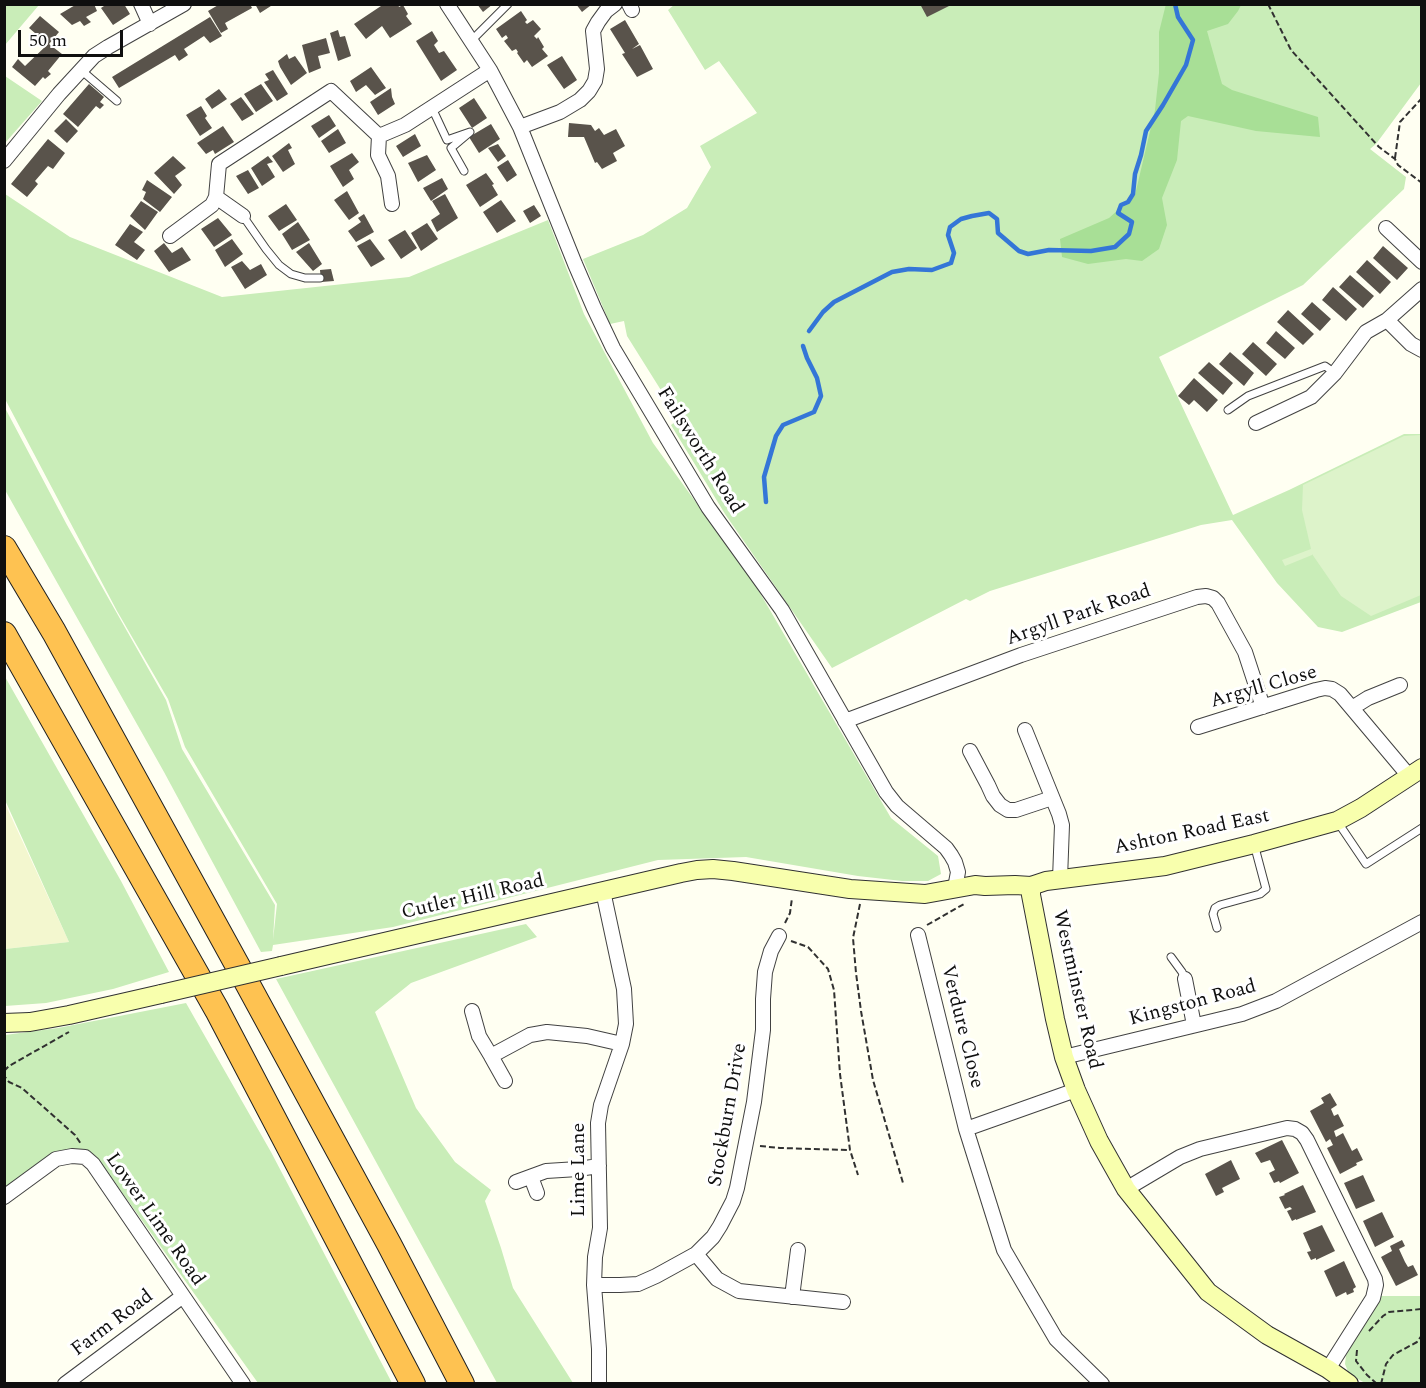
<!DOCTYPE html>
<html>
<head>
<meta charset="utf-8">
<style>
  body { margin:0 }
  #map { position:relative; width:1426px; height:1388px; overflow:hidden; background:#fffff2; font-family:Spectral,serif }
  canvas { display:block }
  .frame { position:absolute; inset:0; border:6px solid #0f0f0f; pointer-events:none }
  .scale { position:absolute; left:18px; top:30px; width:105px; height:27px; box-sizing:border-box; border:3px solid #0f0f0f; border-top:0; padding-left:8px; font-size:18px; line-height:21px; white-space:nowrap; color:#0f0f0f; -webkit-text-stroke:4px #fff; paint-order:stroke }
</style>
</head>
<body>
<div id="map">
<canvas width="1426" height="1388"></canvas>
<div class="frame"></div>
<div class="scale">50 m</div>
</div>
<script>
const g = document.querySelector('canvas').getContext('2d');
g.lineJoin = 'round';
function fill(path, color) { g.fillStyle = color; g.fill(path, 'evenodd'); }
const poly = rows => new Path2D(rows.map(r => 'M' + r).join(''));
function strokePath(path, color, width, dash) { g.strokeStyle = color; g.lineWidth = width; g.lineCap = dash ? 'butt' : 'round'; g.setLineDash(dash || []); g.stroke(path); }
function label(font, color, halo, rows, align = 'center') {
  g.font = font + ' Spectral,serif'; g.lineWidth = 6; g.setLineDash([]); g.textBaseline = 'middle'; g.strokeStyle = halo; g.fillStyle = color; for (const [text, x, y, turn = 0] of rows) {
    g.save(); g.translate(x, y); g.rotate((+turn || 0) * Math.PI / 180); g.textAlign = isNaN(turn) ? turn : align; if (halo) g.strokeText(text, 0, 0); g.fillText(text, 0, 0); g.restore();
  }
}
fill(poly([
  [4,800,8,810,69,942,5,949]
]), '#f3f7cf');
fill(poly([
  [5,4,39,5,5,45,4,5],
  [674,5,1421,5,1421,83,1376,144,1370,149,1406,177,1404,189,1303,285,1159,357,1233,515,1289,490,1404,434,1421,434,1421,602,1342,632,1318,627,1277,583,1232,520,1201,525,990,591,970,601,966,599,832,668,725,514,671,425,679,419,627,336,624,321,610,324,583,259,643,235,687,208,711,167,700,146,757,113,719,61,705,70,668,10],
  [5,76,42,101,5,143],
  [5,194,70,237,222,297,409,277,548,220,584,314,653,443,753,581,891,818,938,856,941,874,928,881,902,881,858,876,746,857,658,860,393,927,273,945,272,951,261,952,164,772,5,490,4,406,67,525,166,700,182,749,275,905,273,940,277,904,185,747,168,699,117,611,5,399],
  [4,675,121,881,169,972,113,989,46,1003,5,1006,5,949,69,942,5,800],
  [526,924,537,937,411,983,375,1012,416,1108,455,1162,491,1190,485,1201,501,1248,513,1288,573,1383,497,1383,276,979],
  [186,1003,271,1152,392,1383,258,1383,96,1156,75,1149,53,1155,5,1189,5,1035,58,1028],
  [1381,1296,1421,1296,1421,1383,1365,1383,1349,1374,1345,1364,1346,1355]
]), '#c9edb8');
fill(poly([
  [1166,4,1241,5,1238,11,1228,24,1207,31,1222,84,1232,90,1318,117,1320,137,1256,131,1188,116,1181,121,1177,160,1162,198,1167,225,1159,249,1142,261,1126,259,1088,264,1062,257,1060,239,1109,218,1135,195,1155,110,1159,73,1159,32]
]), '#a8df96');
fill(poly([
  [1421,435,1421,595,1371,616,1341,596,1312,554,1312,555,1285,566,1282,560,1311,549,1302,510,1303,485,1404,436]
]), '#ddf3ca');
strokePath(poly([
  [809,331,823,312,834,302,892,272,909,269,932,270,951,263,954,253,948,235,950,227,961,219,972,216,989,213,997,219,998,233,1019,251,1028,254,1049,250,1091,251,1115,247,1129,234,1132,222,1118,213,1121,205,1128,202,1133,194,1135,174,1141,155,1146,131,1163,105,1186,65,1193,40,1178,17,1175,4],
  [766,502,764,477,776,436,783,425,814,412,821,396,817,378,807,358,803,346]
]), '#3476d7', 4.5);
fill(poly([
  [77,4,94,4,97,11,86,17,91,22,84,26,80,21,72,25,60,14],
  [107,4,124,4,130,14,113,25,101,8],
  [220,4,250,4,252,8,225,23,228,29,221,33,208,11],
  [255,4,274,4,260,13],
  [384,4,398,4,399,7,403,5,408,14,406,16,412,24,390,38,382,26,366,39,354,24],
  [477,4,493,4,483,12],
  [576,4,592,4,582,12],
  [920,4,953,4,927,17],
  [521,11,527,20,525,22,527,24,533,20,541,29,534,36,537,39,538,37,544,47,542,49,548,56,532,67,527,60,524,63,517,53,518,52,516,49,512,51,504,41,508,38,506,35,502,38,496,29],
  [40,16,59,32,49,44,62,54,48,71,51,74,45,79,43,77,35,86,12,67,18,59,25,66,48,44,29,28],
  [210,17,222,36,210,43,204,36,184,49,188,55,179,61,175,55,119,88,112,77],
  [625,20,639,44,632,49,640,45,653,69,637,77,622,54,625,53,610,29],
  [338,30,340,37,345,36,351,56,338,61,330,33],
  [432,31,438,41,434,45,439,53,444,51,457,70,441,81,416,41],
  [326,38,330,53,318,56,321,68,309,73,302,45],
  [287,54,289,59,295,56,307,73,291,85,280,67,278,61],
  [562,56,577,80,564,89,547,65],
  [371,67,386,88,375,95,366,85,356,92,350,81],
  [273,70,288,94,277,101,264,82,269,80,265,74],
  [89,84,104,97,100,102,104,105,100,109,96,106,78,127,63,114],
  [261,84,273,101,256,112,244,94],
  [391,88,392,97,395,104,378,115,370,102],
  [219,89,227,99,212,109,205,99],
  [241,97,254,114,242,121,230,104],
  [474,98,487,118,472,128,459,108],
  [201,106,207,116,205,118,212,128,200,136,186,115],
  [329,115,336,126,319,138,311,126],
  [66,119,78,131,67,143,54,131],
  [569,123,591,125,595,131,599,128,604,135,616,129,625,146,613,153,617,161,602,169,597,162,595,163,584,137,568,137],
  [491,124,500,139,479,153,469,137],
  [223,126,234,142,215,154,213,150,206,154,197,143],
  [338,129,346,143,329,153,321,141],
  [415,134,421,146,403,157,396,146],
  [48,139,65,153,53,169,48,166,35,181,38,184,27,197,11,184],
  [289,143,292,148,288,150,295,164,283,172,272,156],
  [498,144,506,156,498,162,488,148],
  [352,153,359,162,349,170,354,179,343,187,330,166],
  [427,155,436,170,418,182,408,163],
  [173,156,186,168,175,176,182,185,174,194,154,173],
  [268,156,273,162,267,164,275,177,262,186,251,168],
  [508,160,517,175,507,182,497,167],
  [248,170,259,188,248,194,236,176],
  [486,173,494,184,492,185,498,195,480,207,466,185],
  [442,178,448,189,431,201,423,188],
  [147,180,172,197,160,212,143,199,146,192,142,190],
  [347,191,359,213,349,220,334,200],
  [445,194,458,218,437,232,431,220,440,214,432,201],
  [501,200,516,221,497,233,483,212],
  [141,201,158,212,145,230,130,216],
  [286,204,297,220,279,231,268,216],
  [534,205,541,216,530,223,523,211],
  [364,214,374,232,356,242,348,231,361,222,358,218],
  [218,218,232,235,214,247,201,229],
  [298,222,310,240,292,250,282,234],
  [427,223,438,239,421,251,411,233],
  [130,224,143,232,134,242,145,250,137,260,115,245],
  [405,230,417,248,401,259,388,240],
  [232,239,243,254,225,267,215,250],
  [370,239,385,259,371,267,357,246],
  [164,243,172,253,182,247,191,260,169,272,154,251],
  [309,243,322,264,313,271,296,252],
  [1383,246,1408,268,1397,280,1373,258],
  [1367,260,1391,282,1380,294,1356,272],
  [242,261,250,270,261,264,267,275,245,289,231,267],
  [331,269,334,281,321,282,320,270],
  [1350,275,1374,296,1363,308,1339,287],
  [1333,287,1357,309,1346,321,1322,300],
  [1312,302,1331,319,1320,331,1301,314],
  [1288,310,1314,334,1303,345,1277,322],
  [1276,331,1295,348,1285,359,1266,343],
  [1253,342,1277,364,1266,376,1242,354],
  [1230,352,1254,373,1244,386,1219,364],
  [1209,362,1233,383,1223,395,1198,373],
  [1194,378,1218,400,1207,412,1194,400,1189,405,1178,396],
  [1330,1093,1337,1105,1331,1109,1334,1116,1338,1114,1344,1126,1334,1131,1336,1137,1343,1133,1352,1151,1357,1148,1363,1160,1356,1163,1357,1165,1340,1174,1327,1148,1333,1145,1330,1139,1326,1142,1310,1111,1324,1103,1321,1098],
  [1282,1140,1299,1173,1280,1183,1279,1181,1274,1183,1269,1173,1275,1170,1270,1160,1261,1163,1255,1153],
  [1231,1160,1240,1179,1222,1188,1224,1192,1216,1196,1205,1174],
  [1363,1175,1375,1201,1356,1209,1344,1183],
  [1303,1185,1316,1212,1296,1220,1296,1219,1292,1221,1287,1211,1292,1209,1290,1207,1285,1209,1279,1197,1285,1195,1284,1194],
  [1382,1212,1394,1237,1375,1247,1363,1221],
  [1322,1225,1335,1251,1316,1260,1316,1258,1311,1260,1307,1252,1311,1251,1303,1233],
  [1402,1240,1405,1246,1399,1249,1405,1262,1408,1267,1413,1265,1418,1275,1396,1286,1381,1257,1392,1251,1390,1246],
  [1344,1261,1356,1287,1353,1289,1354,1292,1347,1295,1346,1292,1336,1297,1324,1271]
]), '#59534b');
const lane = poly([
  [471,41,508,4],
  [81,70,117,101],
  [432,108,447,140,470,132,451,148,464,171],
  [243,216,266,249,279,265,291,274,305,278,320,278],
  [1228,410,1248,396,1325,366,1335,373],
  [1337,821,1366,864,1422,828],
  [1217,928,1213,914,1215,908,1220,905,1260,894,1266,889,1254,844],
  [1171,957,1182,972,1185,979]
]);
const street = poly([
  [141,4,150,24],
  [447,4,490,70,520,127,575,264,594,308,613,348,708,507,782,610,886,792,897,806,946,848,951,855,955,862,958,872,955,888],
  [629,4,632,10],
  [520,127,560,112,580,100,589,91,595,81,597,69,593,31,598,22,606,11,615,4],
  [379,136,378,155,388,176,392,204],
  [4,161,59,94,94,56,108,47,184,4],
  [243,216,216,197,219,164,331,91,379,136,405,125,490,70],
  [1386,228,1422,262],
  [170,236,212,205,216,197],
  [1387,320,1411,344,1422,350],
  [1256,423,1311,397,1335,373,1366,332,1387,320,1422,289],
  [1352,708,1368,698,1400,685],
  [845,721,1021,655,1197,597,1206,596,1213,598,1218,603,1245,652,1263,707],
  [1198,727,1316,690,1325,688,1332,689,1340,694,1409,776],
  [1025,730,1059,814,1062,825,1060,879],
  [970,751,988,785,993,796,1000,805,1008,810,1016,810,1052,798],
  [918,935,966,1129,1004,1250,1056,1339,1102,1384],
  [1185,979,1194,1025],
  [472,1011,479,1036,491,1056,530,1035,547,1032,587,1036,622,1044],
  [491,1056,505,1081],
  [1064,1057,1242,1014,1276,1001,1422,922],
  [966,1129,1076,1090],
  [531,1177,537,1193],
  [516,1182,546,1171,578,1169,599,1166],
  [1126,1189,1180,1157,1200,1149,1287,1128,1295,1129,1302,1133,1307,1140,1375,1279,1376,1285,1373,1298,1328,1369],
  [4,1197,56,1159,72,1156,85,1157,93,1164,243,1384],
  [696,1254,717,1279,739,1291,843,1302],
  [594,1285,620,1285,638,1284,656,1276,696,1254,713,1237,720,1226,733,1201,737,1188,754,1102,763,1030,763,999,765,972,771,951,779,936],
  [792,1297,798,1250],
  [65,1384,183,1296],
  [599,1384,599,1349,594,1285,595,1257,600,1228,598,1123,601,1105,622,1044,626,1024,624,989,603,891]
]);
const secondary = poly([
  [1031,886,1031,895,1055,1019,1064,1057,1076,1090,1099,1141,1126,1189,1208,1292,1267,1335,1328,1369,1349,1384],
  [281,966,681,873,697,870,713,869,733,871,850,889,925,894,975,885,985,886,1015,885,1031,886,1046,881,1165,866,1254,844,1337,821,1361,808,1422,768],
  [4,1023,30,1022,69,1015,161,994]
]);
const highway = poly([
  [4,548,54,632,246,981,389,1244,462,1384],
  [4,634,217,1010,413,1384]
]);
strokePath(lane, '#424242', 9);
strokePath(street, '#424242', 16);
strokePath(secondary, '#313131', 20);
strokePath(highway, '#202020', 26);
strokePath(poly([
  [1268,4,1291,50,1379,147,1395,159,1398,165,1422,183],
  [1395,158,1400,122,1422,98],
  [860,904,853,938,856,973,861,1011,873,1080,903,1183],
  [785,923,790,913,792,898],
  [927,925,964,904],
  [791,941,808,947,828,969,834,990,840,1074,850,1150,858,1175],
  [4,1071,9,1066,69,1032],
  [4,1073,5,1077,9,1082,22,1088,75,1135,81,1144],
  [760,1146,780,1148,850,1150],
  [1369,1331,1383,1316,1389,1312,1422,1309],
  [1357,1350,1356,1361,1367,1375,1377,1384],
  [1381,1384,1386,1364,1393,1355,1417,1342,1422,1335]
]), '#313131', 2, [6, 3]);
strokePath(lane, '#fff', 7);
strokePath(street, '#fff', 14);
strokePath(secondary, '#f8ffad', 18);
strokePath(highway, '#fec251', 24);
const secondaryBridge = poly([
  [161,994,281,966]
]);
strokePath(secondaryBridge, '#313131', 20, []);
strokePath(secondaryBridge, '#f8ffad', 18);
label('20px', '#0f0f0f', '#fff', [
  ["Failsworth Road",699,451,58],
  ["Argyll Park Road",1079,616,-19],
  ["Argyll Close",1264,688,-16],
  ["Ashton Road East",1192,833,-12],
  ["Cutler Hill Road",473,898,-13],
  ["Westminster Road",1076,990,77],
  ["Kingston Road",1193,1004,-15],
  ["Verdure Close",961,1027,76],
  ["Stockburn Drive",729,1115,-80],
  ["Lime Lane",580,1170,-90],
  ["Lower Lime Road",154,1220,55],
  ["Farm Road",113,1324,-37]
]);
</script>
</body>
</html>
